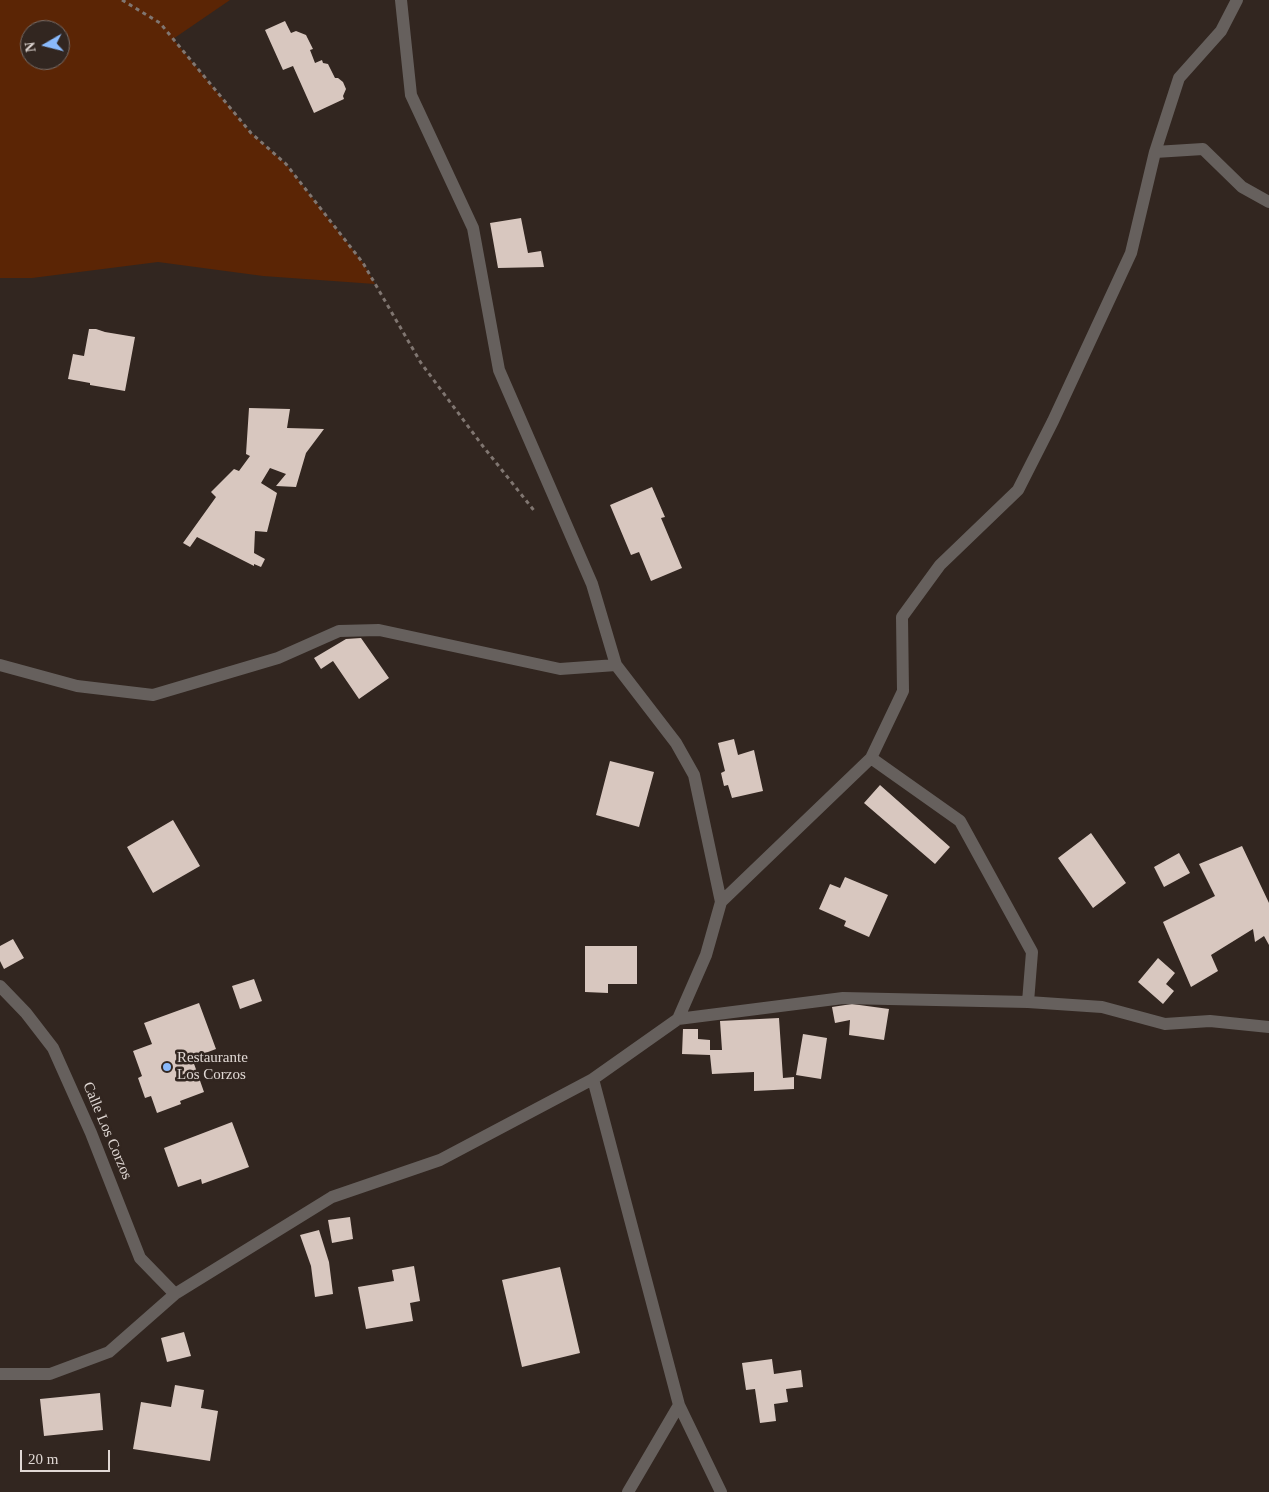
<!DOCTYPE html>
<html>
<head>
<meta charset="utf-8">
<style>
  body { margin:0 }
  #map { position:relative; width:1269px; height:1492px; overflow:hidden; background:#322620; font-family:"Times New Roman",serif }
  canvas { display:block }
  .north { position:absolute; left:20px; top:20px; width:50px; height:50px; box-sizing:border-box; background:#322620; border:1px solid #786d68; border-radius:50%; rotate:262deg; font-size:14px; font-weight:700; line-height:20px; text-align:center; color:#e0d8d4 }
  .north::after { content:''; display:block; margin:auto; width:18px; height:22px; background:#8abafc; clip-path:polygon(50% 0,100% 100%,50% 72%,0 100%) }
  .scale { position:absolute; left:20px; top:1450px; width:90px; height:22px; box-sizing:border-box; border:2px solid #e0d8d4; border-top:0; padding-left:6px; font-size:15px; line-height:18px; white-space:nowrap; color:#e0d8d4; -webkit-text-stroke:4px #322620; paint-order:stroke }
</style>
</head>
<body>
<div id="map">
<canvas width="1269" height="1492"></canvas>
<div class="north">N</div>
<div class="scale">20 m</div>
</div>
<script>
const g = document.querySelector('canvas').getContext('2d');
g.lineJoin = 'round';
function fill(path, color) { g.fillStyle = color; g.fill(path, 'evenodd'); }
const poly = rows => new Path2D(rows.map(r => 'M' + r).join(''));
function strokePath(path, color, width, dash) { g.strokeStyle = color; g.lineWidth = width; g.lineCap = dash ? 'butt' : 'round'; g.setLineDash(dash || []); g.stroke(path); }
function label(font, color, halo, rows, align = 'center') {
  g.font = font + ' "Times New Roman",serif'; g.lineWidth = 5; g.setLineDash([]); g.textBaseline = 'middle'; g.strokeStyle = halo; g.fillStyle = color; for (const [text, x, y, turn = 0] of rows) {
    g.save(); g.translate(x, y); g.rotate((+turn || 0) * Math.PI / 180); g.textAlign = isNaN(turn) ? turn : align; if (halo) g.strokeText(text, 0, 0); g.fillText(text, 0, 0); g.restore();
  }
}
fill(poly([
  [0,0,230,0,173,39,251,133,286,164,363,263,375,284,263,276,158,262,32,278,0,278],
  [30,30,60,30,60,60,30,60]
]), '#5b2505');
fill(poly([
  [285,21,291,33,296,31,306,35,313,49,310,50,315,63,322,60,323,63,328,64,335,78,338,78,343,82,346,89,343,96,344,99,314,113,293,66,283,70,265,30],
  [521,218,528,253,541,251,544,267,498,268,490,223],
  [89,329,96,329,105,332,135,337,125,391,90,385,90,383,68,379,73,354,84,356],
  [249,408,290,409,287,428,324,429,306,453,296,487,276,486,286,474,270,468,261,483,277,493,267,532,255,531,254,553,265,559,261,567,254,564,254,566,197,537,190,547,183,543,216,497,211,492,234,469,239,471,250,456,246,454],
  [652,487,665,517,661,518,682,568,651,581,639,552,631,555,610,505],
  [361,638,389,678,359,699,333,661,321,669,314,658,346,639],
  [734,739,738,755,754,750,763,791,732,798,728,785,724,786,721,773,725,771,718,743],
  [610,761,654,772,639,827,596,815],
  [880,785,950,847,935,864,864,803],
  [173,820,200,866,153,893,127,847],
  [1091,833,1126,883,1093,908,1058,858],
  [1242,846,1269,903,1269,945,1264,936,1255,942,1253,929,1211,955,1218,971,1191,987,1163,922,1215,896,1199,864],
  [1179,853,1190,873,1164,887,1154,867],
  [845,877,888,895,869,937,844,926,846,921,819,909,830,884,840,888],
  [13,939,24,958,4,969,0,961,0,946],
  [585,946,637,946,637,984,608,984,608,993,585,992],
  [1158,958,1175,973,1166,984,1174,991,1163,1004,1138,982],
  [254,979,262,1001,240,1009,232,986],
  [199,1003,216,1049,192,1058,204,1092,180,1101,181,1104,157,1113,151,1096,145,1098,138,1078,142,1076,133,1051,152,1044,144,1023],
  [852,1004,889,1009,884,1040,849,1035,850,1020,835,1023,832,1007],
  [779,1018,783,1078,794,1077,794,1089,754,1091,754,1072,712,1074,710,1055,682,1054,683,1029,698,1029,698,1039,710,1040,710,1050,722,1050,720,1021],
  [803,1034,827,1038,821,1079,796,1075],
  [232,1122,249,1167,202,1184,201,1179,178,1187,164,1148],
  [350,1217,353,1239,332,1243,328,1220],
  [319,1230,329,1262,333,1294,315,1297,311,1266,300,1235],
  [414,1266,420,1301,410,1303,413,1321,366,1329,358,1287,394,1281,392,1270],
  [560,1267,580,1353,522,1367,502,1280],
  [184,1332,191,1356,167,1362,161,1338],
  [772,1359,774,1374,801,1370,803,1387,786,1389,788,1402,774,1404,776,1421,760,1423,755,1389,746,1390,742,1363],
  [175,1385,204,1390,201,1408,218,1411,210,1461,133,1449,141,1402,171,1407],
  [100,1393,103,1430,44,1436,40,1399]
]), '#d8c7bf');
strokePath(poly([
  [122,0,160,23,251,133,286,164,363,263,421,363,482,445,536,513]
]), '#807671', 3, [4, 4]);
strokePath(poly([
  [401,0,411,95,473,228,499,370,592,584,616,665,676,743,694,775,721,902,706,955,678,1019,593,1079,679,1405,721,1492],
  [1155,152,1203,149,1242,187,1269,202],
  [0,665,77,686,153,695,278,658,339,631,379,630,560,669,616,665],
  [721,902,871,758,903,691,902,617,940,565,1018,490,1053,421,1131,253,1155,152,1179,78,1221,31,1237,0],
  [0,986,26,1013,53,1048,91,1133,140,1258,175,1294],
  [1028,1002,1102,1007,1165,1024,1210,1021,1269,1027],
  [678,1019,843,998,1028,1002,1032,952,960,821,871,758],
  [0,1374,50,1374,109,1352,175,1294,332,1197,440,1160,593,1079],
  [628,1492,679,1405]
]), '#66605d', 12);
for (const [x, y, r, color] of [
  [167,1067,5,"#8abafc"]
]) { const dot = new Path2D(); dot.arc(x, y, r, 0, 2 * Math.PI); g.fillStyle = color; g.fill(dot); strokePath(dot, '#322620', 2); }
label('15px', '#e0d8d4', '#322620', [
  ["Restaurante",177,1058],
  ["Los Corzos",177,1075]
], 'left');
label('15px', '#e0d8d4', '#322620', [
  ["Calle Los Corzos",107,1131,67]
]);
</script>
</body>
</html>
